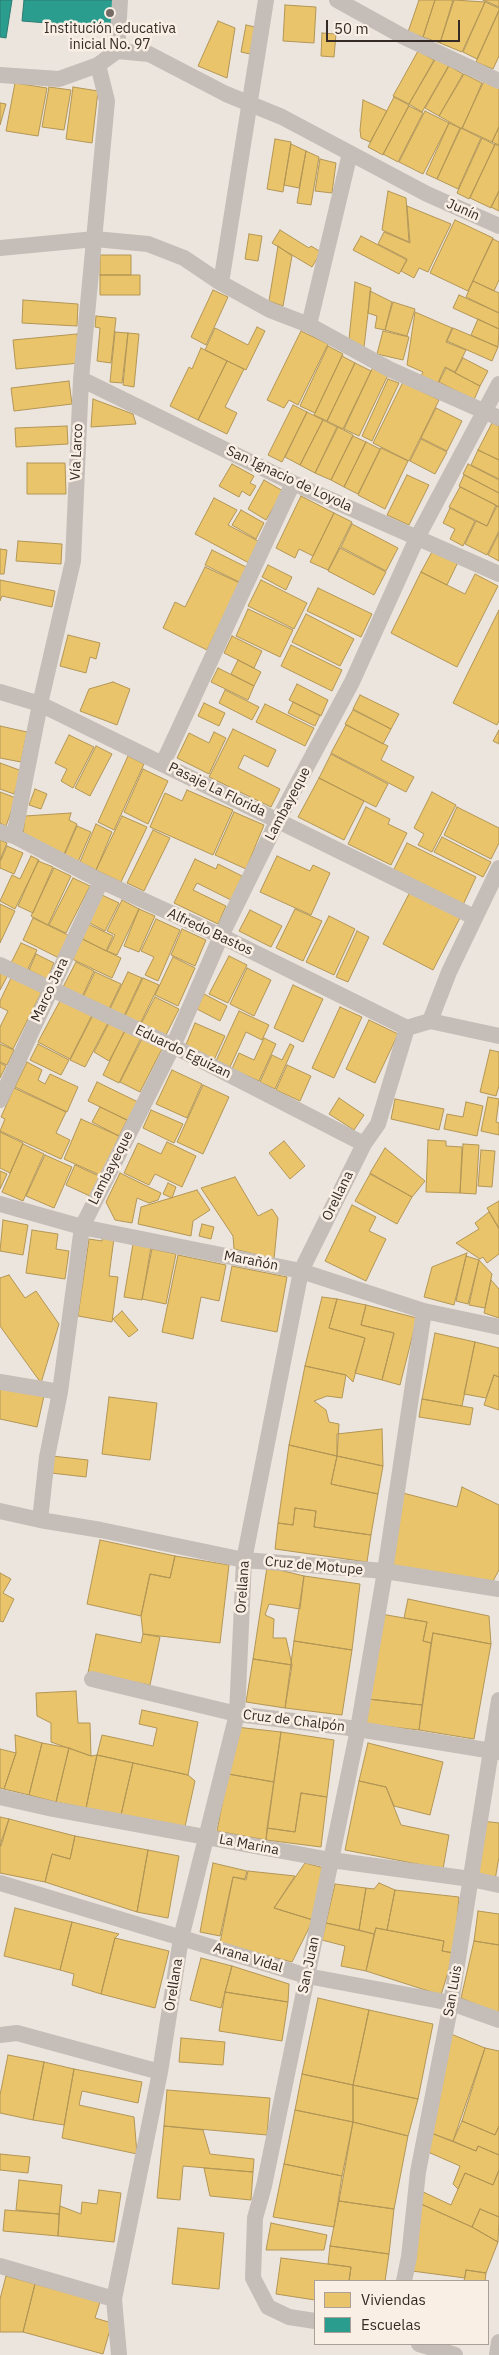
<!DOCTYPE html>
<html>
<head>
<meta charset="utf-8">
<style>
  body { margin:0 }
  #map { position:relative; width:499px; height:2355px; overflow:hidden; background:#ece5de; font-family:"IBM Plex Sans",sans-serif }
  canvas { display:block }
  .legend { position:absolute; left:314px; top:2280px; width:175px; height:65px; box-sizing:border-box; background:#f9efe4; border:1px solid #aba098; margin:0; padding:6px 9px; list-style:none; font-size:15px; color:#352a26 }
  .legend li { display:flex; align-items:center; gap:10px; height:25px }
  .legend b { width:25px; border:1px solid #aba098 }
  .scale { position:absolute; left:326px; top:20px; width:134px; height:22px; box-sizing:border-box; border:2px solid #352a26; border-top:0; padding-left:6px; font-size:15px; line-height:18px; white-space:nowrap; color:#352a26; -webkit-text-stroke:4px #f9efe4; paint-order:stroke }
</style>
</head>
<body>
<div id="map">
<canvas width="499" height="2355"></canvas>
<ul class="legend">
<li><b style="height:14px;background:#e9c46a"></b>Viviendas</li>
<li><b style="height:14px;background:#2a9d8f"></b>Escuelas</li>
</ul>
<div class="scale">50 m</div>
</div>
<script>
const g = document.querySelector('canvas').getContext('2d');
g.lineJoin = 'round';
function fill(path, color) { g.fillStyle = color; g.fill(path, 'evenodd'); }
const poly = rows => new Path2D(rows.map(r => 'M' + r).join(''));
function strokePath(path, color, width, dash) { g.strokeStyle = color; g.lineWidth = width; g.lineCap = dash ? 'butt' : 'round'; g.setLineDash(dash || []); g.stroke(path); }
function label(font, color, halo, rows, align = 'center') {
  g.font = font + ' "IBM Plex Sans",sans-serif'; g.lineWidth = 5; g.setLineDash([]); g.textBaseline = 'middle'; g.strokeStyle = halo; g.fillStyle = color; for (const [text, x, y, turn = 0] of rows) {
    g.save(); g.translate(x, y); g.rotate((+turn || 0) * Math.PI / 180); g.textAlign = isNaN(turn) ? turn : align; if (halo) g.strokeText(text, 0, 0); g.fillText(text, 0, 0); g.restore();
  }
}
const homes = poly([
  [419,0,435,0,423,37,408,32,419,0],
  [435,0,453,0,440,43,423,37,435,0],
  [454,0,485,2,462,52,440,43,454,0],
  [483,0,499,0,499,7,483,0],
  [485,2,499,8,499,10,477,59,463,52,485,2],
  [285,5,316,7,314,43,283,41,285,5],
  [499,11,499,56,493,69,476,62,499,11],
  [218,21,235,28,227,78,198,66,218,21],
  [246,25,255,27,250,54,241,52,246,25],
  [322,33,336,34,334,57,321,56,322,33],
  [418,51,434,60,409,104,393,96,418,51],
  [436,58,449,65,422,112,409,104,436,58],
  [449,66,463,74,439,116,425,108,449,66],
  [464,74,482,83,462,129,439,116,464,74],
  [484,81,499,88,499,127,492,142,462,128,484,81],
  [15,83,47,88,38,136,6,131,15,83],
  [49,87,71,90,64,130,42,127,49,87],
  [73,87,98,91,92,143,66,139,73,87],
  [394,97,409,105,383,155,368,147,394,97],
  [363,100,387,111,370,142,361,138,360,130,363,100],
  [0,103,6,104,0,125,0,103],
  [409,106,423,113,398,162,383,154,409,106],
  [425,111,449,123,423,174,399,162,425,111],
  [449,123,460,128,437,179,426,174,449,123],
  [499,127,499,145,492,142,499,127],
  [461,128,481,138,458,189,437,179,461,128],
  [482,138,495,145,469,199,457,193,482,138],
  [275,139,291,142,283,192,267,189,275,139],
  [291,144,306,151,299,188,284,185,291,144],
  [495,144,499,146,499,191,491,208,470,198,495,144],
  [306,151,319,157,311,205,297,203,306,151],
  [320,159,336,163,332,193,315,191,320,159],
  [388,191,406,198,409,242,382,230,388,191],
  [499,191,499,211,491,207,499,191],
  [407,206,451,224,428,272,419,268,414,278,401,271,407,259,378,244,384,232,410,243,407,206],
  [455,220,493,238,468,291,430,273,455,220],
  [280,230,309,248,311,246,321,252,312,267,272,243,280,230],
  [249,234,262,236,258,261,245,259,249,234],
  [361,236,407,260,399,274,353,250,361,236],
  [493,239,499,242,499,280,494,291,473,281,493,239],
  [278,246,292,256,283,306,269,301,278,246],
  [100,255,131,255,131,275,100,275,100,255],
  [100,275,140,275,140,295,100,295,100,275],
  [473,281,499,293,499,313,466,297,473,281],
  [355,282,371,288,364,347,349,339,355,282],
  [213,290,228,297,206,345,191,337,213,290],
  [370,291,392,302,385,330,375,328,377,316,368,313,370,291],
  [459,295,499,313,499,329,453,308,459,295],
  [23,300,78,304,77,326,22,323,23,300],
  [393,302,415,309,407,336,385,330,393,302],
  [415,312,452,328,446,342,466,350,455,372,445,367,438,383,421,376,423,372,407,365,415,312],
  [96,316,116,318,111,363,97,361,100,328,95,327,96,316],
  [478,319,499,329,498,347,471,335,478,319],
  [257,327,265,331,246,370,205,350,215,328,248,345,257,327],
  [453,328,498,347,492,361,447,341,453,328],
  [301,331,328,344,298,405,289,400,284,408,267,400,301,331],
  [383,331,409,337,403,360,377,354,383,331],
  [115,332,128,333,122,383,110,382,115,332],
  [128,333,139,334,134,387,123,385,128,333],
  [77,334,80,363,16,369,13,340,77,334],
  [328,346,343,354,315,413,300,406,328,346],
  [201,348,227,361,198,420,170,406,189,367,192,369,201,348],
  [342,356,355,363,327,421,314,415,342,356],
  [463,358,488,371,480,386,455,373,463,358],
  [227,361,244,369,225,407,237,413,227,434,198,420,227,361],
  [355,363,371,371,343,429,327,421,355,363],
  [373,367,388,375,359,436,344,429,373,367],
  [446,368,480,386,474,400,439,382,446,368],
  [388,379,399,383,372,441,362,436,388,379],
  [69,381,72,404,14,411,11,388,69,381],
  [403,382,439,400,409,461,373,443,403,382],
  [93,399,133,414,136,424,91,427,93,399],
  [293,405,307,412,282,462,268,455,293,405],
  [436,408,462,421,447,451,421,438,436,408],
  [307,412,323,420,300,465,285,457,307,412],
  [323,420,337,427,315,473,300,465,323,420],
  [492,423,499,426,499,460,478,450,492,423],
  [67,426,68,444,16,447,15,428,67,426],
  [338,427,353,435,331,480,315,473,338,427],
  [353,436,366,442,344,487,331,480,353,436],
  [421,439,447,452,435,474,410,461,421,439],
  [366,442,380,449,358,494,344,487,366,442],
  [381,448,408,461,385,509,358,495,381,448],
  [478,450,499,460,499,479,471,465,478,450],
  [27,463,65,463,66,494,27,494,27,463],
  [232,464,254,476,250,483,256,486,250,496,242,491,239,497,219,486,232,464],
  [468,464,499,480,499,493,463,474,468,464],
  [407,475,429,485,409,525,387,515,407,475],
  [464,475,499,493,499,507,459,486,464,475],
  [264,480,283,491,266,520,248,509,264,480],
  [460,487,496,505,487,526,449,507,460,487],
  [301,496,334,513,313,556,299,549,295,558,276,548,301,496],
  [214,498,237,510,228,525,260,542,249,563,195,534,214,498],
  [497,506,499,507,499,531,487,555,465,544,476,521,487,526,497,506],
  [450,508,475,521,463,546,450,539,455,529,443,523,450,508],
  [241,510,264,523,256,539,232,525,241,510],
  [334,513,352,522,328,570,310,562,334,513],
  [352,524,398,548,386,571,341,547,352,524],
  [499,533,499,561,488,555,499,533],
  [18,541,62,544,61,564,16,561,18,541],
  [340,548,386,572,374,595,328,571,340,548],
  [0,549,7,550,4,574,0,574,0,549],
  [212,550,250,569,243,584,205,565,212,550],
  [433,550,458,562,447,585,421,572,433,550],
  [268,565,292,577,286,590,262,577,268,565],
  [205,567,240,583,207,650,163,628,175,602,185,607,205,567],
  [421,572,465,594,475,574,498,586,457,667,391,633,421,572],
  [0,580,55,591,52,607,2,596,0,601,0,580],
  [261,580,307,603,294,629,248,606,261,580],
  [318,588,372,614,361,637,307,611,318,588],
  [248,609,293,630,280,657,236,636,248,609],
  [499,610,499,721,497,725,453,703,499,610],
  [306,614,354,639,340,666,292,642,306,614],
  [68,635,100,643,96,659,90,657,86,673,60,666,68,635],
  [232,636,262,651,254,668,224,653,232,636],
  [291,645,342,670,332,691,281,666,291,645],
  [238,660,261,672,254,686,231,674,238,660],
  [218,668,254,686,248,700,211,682,218,668],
  [113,682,130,689,117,725,80,711,89,689,113,682],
  [297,684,328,700,321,716,289,700,297,684],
  [225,690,259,707,252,720,219,703,225,690],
  [360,695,399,714,391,729,353,709,360,695],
  [293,702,320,715,315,726,288,713,293,702],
  [204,703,225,713,219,726,198,716,204,703],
  [265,704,314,728,305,746,256,722,265,704],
  [353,710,391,729,383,744,345,724,353,710],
  [346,725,388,746,381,760,414,777,406,792,331,753,346,725],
  [0,726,27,732,21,762,0,758,0,726],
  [233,729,276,750,268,767,244,755,238,768,280,789,271,807,209,777,233,729],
  [499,730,499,744,493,741,499,730],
  [214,732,226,738,209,774,177,758,189,733,209,743,214,732],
  [69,735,94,747,73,788,61,781,67,769,55,763,69,735],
  [96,746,112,754,90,796,75,788,96,746],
  [331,754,388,784,376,807,319,778,331,754],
  [128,756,144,764,114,830,98,822,128,756],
  [0,763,22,771,14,794,0,789,0,763],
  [143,769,168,781,148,824,124,812,143,769],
  [319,778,364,801,344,840,298,817,319,778],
  [35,789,47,794,41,809,29,805,35,789],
  [187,790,233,810,213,855,150,827,165,793,182,801,187,790],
  [0,792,16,798,6,826,0,823,0,792],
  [432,792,456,805,432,852,418,845,424,834,414,828,432,792],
  [366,807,390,819,388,824,407,833,391,865,348,844,366,807],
  [457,807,499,828,499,843,491,859,444,835,457,807],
  [234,812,264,825,246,869,215,855,234,812],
  [71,813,69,820,77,824,64,854,23,835,25,816,71,813],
  [122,816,147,827,121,882,96,870,122,816],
  [96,824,112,832,96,870,80,862,96,824],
  [77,826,91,832,78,862,64,856,77,826],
  [153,830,170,838,144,891,127,883,153,830],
  [442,837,491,862,483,877,434,852,442,837],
  [0,840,7,843,0,860,0,840],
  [407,843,476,877,463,905,393,871,407,843],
  [7,846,23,853,14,874,0,868,0,862,7,846],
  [31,856,39,860,15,909,0,901,12,875,20,879,31,856],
  [277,856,310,871,313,865,330,873,311,915,260,892,277,856],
  [195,859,216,869,218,864,242,876,231,900,197,883,193,890,226,906,218,924,174,903,195,859],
  [38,861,53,867,33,913,18,906,38,861],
  [54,868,71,876,48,925,31,916,54,868],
  [73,878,90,886,66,933,49,925,73,878],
  [411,890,461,916,433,970,383,944,411,890],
  [102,895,119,903,105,931,88,922,102,895],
  [122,900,139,909,117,955,107,951,115,935,107,931,122,900],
  [0,904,15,911,0,943,0,904],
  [139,909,155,916,139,952,124,946,139,909],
  [295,909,322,921,303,961,276,948,295,909],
  [250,910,282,926,271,947,239,931,250,910],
  [329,916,355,929,334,975,306,962,329,916],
  [33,918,70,936,59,958,23,940,33,918],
  [156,919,180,930,158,981,145,975,154,957,141,951,156,919],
  [86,923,113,936,106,951,79,937,86,923],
  [182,929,206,940,195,966,171,955,182,929],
  [357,931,369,937,348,982,336,977,357,931],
  [82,939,121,958,112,978,72,959,82,939],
  [21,943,37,950,27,971,11,963,21,943],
  [36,954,54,963,47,979,29,970,36,954],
  [229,956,247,965,228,1003,209,994,229,956],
  [173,957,195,968,178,1006,155,995,173,957],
  [76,962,94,971,82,997,63,987,76,962],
  [247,968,271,980,254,1016,230,1004,247,968],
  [0,971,8,975,0,990,0,971],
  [95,972,121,984,109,1009,83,997,95,972],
  [128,972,142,978,124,1016,110,1009,128,972],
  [12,976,42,991,13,1049,0,1042,0,1027,8,1011,0,1007,0,1001,12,976],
  [143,978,159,985,140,1024,125,1016,143,978],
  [293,985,323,999,303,1042,274,1028,293,985],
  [204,994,227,1006,220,1021,197,1009,204,994],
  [155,997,179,1009,165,1037,141,1024,155,997],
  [61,999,92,1015,70,1059,38,1042,61,999],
  [340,1007,362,1017,334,1078,312,1068,340,1007],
  [239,1011,269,1025,262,1040,246,1032,230,1067,216,1061,239,1011],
  [93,1015,108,1023,85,1067,70,1060,93,1015],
  [369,1020,398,1034,375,1083,346,1069,369,1020],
  [109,1023,125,1031,109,1061,94,1052,109,1023],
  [195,1023,225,1036,214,1060,185,1047,195,1023],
  [125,1030,141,1038,119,1083,103,1075,125,1030],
  [143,1037,163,1047,140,1092,120,1082,143,1037],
  [264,1038,276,1044,259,1081,232,1069,239,1053,254,1060,264,1038],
  [0,1044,14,1050,7,1065,0,1062,0,1044],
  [38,1044,69,1060,61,1075,30,1060,38,1044],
  [290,1044,294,1046,275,1089,260,1082,272,1055,282,1060,290,1044],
  [490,1050,499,1052,499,1086,496,1096,480,1092,490,1050],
  [27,1062,42,1070,38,1080,45,1084,50,1074,78,1087,67,1112,15,1087,27,1062],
  [0,1063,6,1066,0,1078,0,1063],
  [287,1065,311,1076,300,1101,276,1090,287,1065],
  [172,1070,202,1084,187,1118,156,1104,172,1070],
  [97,1082,138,1102,129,1121,88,1101,97,1082],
  [203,1085,229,1097,203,1154,177,1142,203,1085],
  [14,1088,66,1112,56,1133,70,1140,61,1159,0,1131,5,1119,1,1117,14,1088],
  [488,1097,499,1099,496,1122,499,1123,499,1135,481,1131,488,1097],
  [339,1098,364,1115,354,1130,329,1114,339,1098],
  [395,1099,444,1109,439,1130,391,1119,395,1099],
  [466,1102,483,1106,477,1136,444,1129,447,1114,463,1117,466,1102],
  [100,1107,127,1120,119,1136,92,1122,100,1107],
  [151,1110,183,1124,174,1143,143,1128,151,1110],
  [81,1119,119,1136,102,1176,64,1159,81,1119],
  [0,1132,23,1143,10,1173,0,1168,0,1132],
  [428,1140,446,1141,446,1146,462,1147,460,1193,426,1192,428,1140],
  [284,1141,305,1166,290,1179,269,1153,284,1141],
  [167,1142,196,1156,182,1187,155,1174,149,1185,124,1173,138,1143,161,1154,167,1142],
  [23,1144,44,1154,23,1201,2,1192,23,1144],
  [463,1144,479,1145,476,1194,460,1193,463,1144],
  [385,1148,425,1181,412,1197,370,1173,385,1148],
  [481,1150,495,1151,492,1187,478,1186,481,1150],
  [45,1155,72,1167,54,1208,26,1196,45,1155],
  [75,1165,101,1177,92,1197,66,1185,75,1165],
  [0,1171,7,1174,0,1189,0,1171],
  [120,1173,161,1193,158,1200,149,1203,137,1198,132,1223,115,1220,106,1202,120,1173],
  [370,1174,412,1197,397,1224,355,1201,370,1174],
  [235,1177,258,1216,272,1209,278,1218,274,1259,234,1249,233,1236,201,1188,235,1177],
  [168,1183,176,1187,172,1198,163,1194,168,1183],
  [197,1190,210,1210,193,1221,191,1236,138,1224,141,1207,197,1190],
  [499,1201,499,1228,487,1208,499,1201],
  [352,1205,376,1217,369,1231,386,1239,366,1281,325,1261,352,1205],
  [489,1212,499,1229,499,1254,487,1263,483,1257,480,1259,456,1243,479,1229,475,1223,489,1212],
  [3,1220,28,1225,23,1255,0,1251,3,1220],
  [202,1224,214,1227,211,1239,199,1236,202,1224],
  [32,1230,58,1234,56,1249,69,1251,65,1279,26,1273,32,1230],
  [103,1236,114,1238,109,1276,118,1277,112,1322,78,1316,89,1239,102,1241,103,1236],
  [133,1244,151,1247,142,1300,124,1297,133,1244],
  [152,1249,176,1254,166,1304,142,1299,152,1249],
  [467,1253,454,1305,424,1297,432,1267,467,1253],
  [178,1255,226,1265,219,1301,201,1297,193,1339,162,1332,178,1255],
  [466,1256,479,1260,468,1304,456,1301,466,1256],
  [479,1260,492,1274,485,1308,469,1305,479,1260],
  [232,1266,287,1277,277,1332,221,1321,232,1266],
  [9,1275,25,1298,36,1291,59,1324,41,1383,0,1326,0,1278,9,1275],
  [491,1280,499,1289,499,1318,484,1313,491,1280],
  [322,1297,337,1299,329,1328,365,1338,353,1382,346,1375,305,1366,322,1297],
  [337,1299,366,1305,361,1325,394,1333,382,1380,355,1373,365,1338,329,1328,337,1299],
  [366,1305,417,1318,400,1385,382,1380,394,1333,361,1325,366,1305],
  [122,1311,138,1330,129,1337,113,1319,122,1311],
  [435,1333,475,1342,462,1406,422,1399,435,1333],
  [475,1342,499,1348,499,1377,494,1375,486,1398,464,1394,475,1342],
  [305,1366,346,1375,342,1398,327,1396,314,1401,326,1410,329,1422,339,1424,337,1456,289,1445,305,1366],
  [494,1375,499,1377,499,1410,484,1405,494,1375],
  [0,1387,44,1396,37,1427,0,1419,0,1387],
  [109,1397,157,1403,150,1460,102,1454,109,1397],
  [422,1399,473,1408,470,1425,419,1417,422,1399],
  [382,1429,383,1466,337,1456,337,1434,382,1429],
  [289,1445,337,1456,331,1484,378,1494,371,1535,314,1527,316,1511,295,1508,293,1525,278,1523,289,1445],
  [52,1456,88,1460,86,1477,51,1473,52,1456],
  [337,1456,383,1466,378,1494,331,1484,337,1456],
  [462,1487,499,1505,499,1570,493,1581,390,1568,403,1493,457,1507,462,1487],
  [295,1508,316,1511,314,1527,371,1535,367,1562,275,1549,278,1523,293,1525,295,1508],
  [100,1540,175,1556,170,1578,150,1574,141,1616,87,1604,100,1540],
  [175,1556,229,1565,220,1643,143,1634,141,1616,150,1574,170,1578,175,1556],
  [267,1567,304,1576,300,1609,269,1604,265,1615,274,1619,273,1638,286,1638,292,1665,253,1659,267,1567],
  [0,1573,11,1579,3,1593,14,1599,3,1622,0,1621,0,1573],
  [304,1576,360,1584,352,1650,294,1641,304,1576],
  [408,1599,489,1616,491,1644,433,1633,431,1643,423,1641,427,1622,404,1618,408,1599],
  [381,1614,427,1622,423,1641,431,1643,422,1705,368,1699,381,1614],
  [433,1633,491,1644,474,1739,419,1730,433,1633],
  [96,1634,141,1643,143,1634,160,1637,150,1685,88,1673,96,1634],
  [294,1641,352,1650,342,1715,285,1708,294,1641],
  [253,1659,292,1665,285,1708,246,1702,253,1659],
  [76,1691,78,1723,90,1723,91,1756,51,1742,51,1723,37,1716,36,1693,76,1691],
  [368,1699,422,1705,419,1730,365,1724,368,1699],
  [142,1710,198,1722,188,1775,97,1755,102,1735,153,1746,157,1728,139,1724,142,1710],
  [236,1727,281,1732,274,1782,228,1774,236,1727],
  [281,1732,334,1740,327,1797,301,1793,295,1832,267,1828,281,1732],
  [15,1735,42,1743,29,1795,4,1789,16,1753,15,1735],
  [42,1743,69,1748,56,1802,29,1795,42,1743],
  [368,1743,443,1762,430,1815,394,1806,386,1787,359,1781,368,1743],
  [69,1748,91,1756,97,1755,86,1808,56,1802,69,1748],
  [0,1749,16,1753,4,1789,0,1788,0,1749],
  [97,1755,133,1763,121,1815,86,1808,97,1755],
  [133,1763,188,1775,195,1781,184,1831,121,1815,133,1763],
  [228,1774,274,1782,266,1840,217,1831,228,1774],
  [359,1781,386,1787,401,1825,449,1835,443,1869,345,1850,359,1781],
  [301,1793,327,1797,321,1847,266,1840,267,1828,295,1832,301,1793],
  [0,1817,9,1819,1,1846,0,1845,0,1817],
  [9,1819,75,1836,70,1859,52,1854,45,1882,0,1873,0,1845,9,1819],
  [482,1821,499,1823,499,1857,495,1880,475,1875,482,1821],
  [75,1836,148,1850,137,1912,45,1882,52,1854,70,1859,75,1836],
  [148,1850,179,1856,168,1918,137,1912,148,1850],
  [213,1863,247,1871,245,1879,233,1877,220,1936,200,1932,213,1863],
  [305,1863,328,1869,313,1920,274,1908,305,1863],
  [248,1871,295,1876,274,1908,313,1920,292,1962,220,1943,233,1877,246,1880,248,1871],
  [379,1883,395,1890,387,1930,376,1928,374,1934,359,1930,366,1888,374,1889,379,1883],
  [335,1884,366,1888,359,1930,326,1923,335,1884],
  [395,1890,459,1897,454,1953,442,1951,444,1941,387,1930,395,1890],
  [15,1908,72,1922,60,1970,4,1956,15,1908],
  [478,1911,499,1914,499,1945,474,1941,478,1911],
  [72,1922,119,1934,115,1938,101,1994,72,1985,74,1974,60,1970,72,1922],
  [326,1923,374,1934,366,1971,341,1966,345,1946,322,1940,326,1923],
  [376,1928,444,1941,442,1951,454,1953,441,1995,366,1971,376,1928],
  [115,1938,169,1951,155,2008,101,1994,115,1938],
  [474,1941,499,1945,499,2014,461,1998,474,1941],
  [201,1958,232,1966,221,2008,190,2000,201,1958],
  [232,1966,289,1984,288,2002,225,1992,232,1966],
  [225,1992,288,2002,282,2041,219,2031,225,1992],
  [318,1998,369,2010,353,2085,302,2074,318,1998],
  [369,2010,433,2024,418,2099,353,2085,369,2010],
  [451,2034,485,2048,453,2141,431,2133,451,2034],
  [181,2038,225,2042,223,2065,179,2062,181,2038],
  [485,2048,499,2051,499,2126,495,2135,462,2121,485,2048],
  [8,2055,44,2062,33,2120,0,2113,0,2095,8,2055],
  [44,2062,74,2069,64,2125,33,2120,44,2062],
  [74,2069,142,2082,138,2103,82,2091,79,2105,134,2117,137,2154,62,2138,74,2069],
  [302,2074,353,2085,353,2122,295,2110,302,2074],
  [353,2085,418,2099,408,2136,353,2122,353,2085],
  [167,2090,270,2098,267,2135,164,2126,167,2090],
  [295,2110,353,2122,342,2176,284,2164,295,2110],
  [462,2121,495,2135,499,2126,499,2155,478,2146,476,2151,453,2141,462,2121],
  [353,2122,408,2136,394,2209,339,2201,353,2122],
  [164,2126,203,2130,210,2154,254,2159,253,2172,183,2166,180,2200,157,2198,164,2126],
  [431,2133,476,2151,478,2146,499,2155,499,2170,493,2185,465,2173,458,2189,453,2184,460,2166,428,2152,431,2133],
  [0,2154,30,2157,28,2173,0,2170,0,2154],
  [284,2164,342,2176,334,2227,273,2217,284,2164],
  [204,2168,253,2172,251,2200,210,2196,204,2168],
  [499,2170,499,2217,480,2209,472,2227,421,2204,419,2190,451,2205,465,2173,493,2185,499,2170],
  [19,2180,62,2185,59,2214,16,2210,19,2180],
  [99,2190,121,2193,114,2242,58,2236,60,2206,81,2214,82,2202,97,2204,99,2190],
  [339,2201,394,2209,389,2254,330,2246,339,2201],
  [421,2204,472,2227,498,2242,486,2273,466,2270,465,2278,412,2271,421,2204],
  [480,2209,499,2217,498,2242,472,2227,480,2209],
  [5,2210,59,2214,58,2236,3,2231,5,2210],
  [271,2223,327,2235,324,2250,266,2250,271,2223],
  [178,2228,224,2233,219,2289,172,2284,178,2228],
  [330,2246,389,2254,385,2281,349,2281,351,2267,328,2264,330,2246],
  [281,2258,351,2267,349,2281,315,2281,315,2300,276,2294,281,2258],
  [466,2270,486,2273,485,2281,464,2281,466,2270],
  [6,2276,35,2284,23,2332,0,2332,0,2299,6,2276],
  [35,2284,100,2302,95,2318,112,2323,103,2354,23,2332,35,2284]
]);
fill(homes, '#e9c46a');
strokePath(homes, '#b39656', 1);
const schools = poly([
  [0,0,12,0,6,38,0,37,0,0],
  [24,0,113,0,111,28,22,21,24,0]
]);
fill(schools, '#2a9d8f');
strokePath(schools, '#2d7a70', 1);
strokePath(poly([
  [337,0,404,37,499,81],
  [117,51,120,0],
  [0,75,59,79,98,65,117,51,149,54,226,94,282,117,427,194,499,226],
  [0,248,95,239,148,244,184,258,221,283,270,310,309,325,389,369,499,418],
  [221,283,266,0],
  [309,325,350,153],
  [81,379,293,483,499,574],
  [499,384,417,538,352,682,278,820,221,936,173,1046,82,1227,60,1392,47,1457,40,1520,101,1530,244,1560,385,1571,499,1589],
  [0,692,40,704,474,917],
  [163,763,293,483],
  [0,832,14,836,101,881,221,936,407,1028],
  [14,836,40,704,73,561,81,379,107,101,98,65],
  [0,965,173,1046,364,1144],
  [430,1021,449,972,499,868],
  [0,1100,101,881],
  [0,1204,82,1227,301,1271,424,1311,499,1327],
  [0,1382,60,1392],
  [0,1511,40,1520],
  [92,1679,237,1714,358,1729,499,1752],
  [0,1797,53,1809,331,1860,471,1879,499,1885],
  [0,1883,307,1976,451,2003,499,2020],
  [0,2035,17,2033,160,2072],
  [0,2266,114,2299],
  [404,2281,409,2257,418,2172,451,2003,499,1700],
  [315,2321,289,2317,268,2307,253,2278,255,2218,264,2186,358,1729,385,1571,424,1311],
  [419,2344,455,2355],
  [119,2355,114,2299,160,2072,181,1938,237,1714,244,1560,301,1271,364,1144,378,1124,407,1028,430,1021,499,1036],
  [497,2355,499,2342]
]), '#c5bdb7', 16);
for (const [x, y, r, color] of [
  [110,13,5,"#756b66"]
]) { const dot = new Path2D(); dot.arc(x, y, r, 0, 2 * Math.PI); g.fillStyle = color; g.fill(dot); strokePath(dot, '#f9efe4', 2); }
label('14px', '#352a26', '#f9efe4', [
  ["Institución educativa",110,29],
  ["inicial No. 97",110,45]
]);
label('14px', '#352a26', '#f9efe4', [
  ["Junín",463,210,24],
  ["Vía Larco",77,452,-87],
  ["San Ignacio de Loyola",289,479,25],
  ["Pasaje La Florida",217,790,26],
  ["Lambayeque",288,804,-62],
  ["Alfredo Bastos",210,932,25],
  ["Marco Jara",50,990,-65],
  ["Eduardo Eguizan",183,1052,26],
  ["Lambayeque",111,1168,-63],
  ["Orellana",338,1196,-64],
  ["Marañón",251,1261,11],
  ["Cruz de Motupe",314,1566,5],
  ["Orellana",243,1587,-86],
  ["Cruz de Chalpón",294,1721,7],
  ["La Marina",249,1845,11],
  ["Arana Vidal",248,1958,17],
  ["San Juan",309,1965,-78],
  ["Orellana",174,1985,-81],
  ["San Luis",453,1991,-80]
]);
</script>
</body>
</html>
